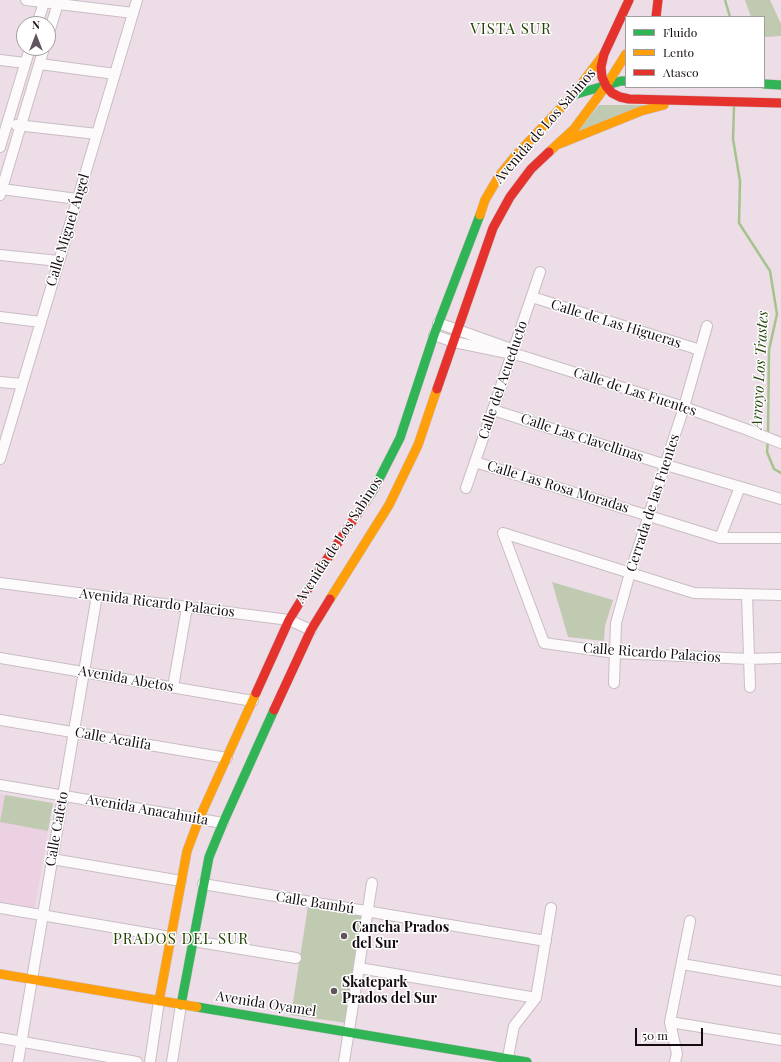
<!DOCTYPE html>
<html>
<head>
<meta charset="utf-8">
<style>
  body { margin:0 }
  #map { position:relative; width:781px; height:1062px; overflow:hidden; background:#eddde7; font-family:"Playfair Display",serif }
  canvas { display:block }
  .legend { position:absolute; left:625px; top:16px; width:140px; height:72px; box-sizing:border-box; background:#fff; border:1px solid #a19ea0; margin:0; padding:5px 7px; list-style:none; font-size:12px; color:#150c12 }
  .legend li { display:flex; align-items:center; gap:8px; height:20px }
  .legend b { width:20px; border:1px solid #a19ea0 }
  .north { position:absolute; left:16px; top:16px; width:40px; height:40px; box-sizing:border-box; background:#fff; border:1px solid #a19ea0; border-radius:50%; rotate:0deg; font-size:11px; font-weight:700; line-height:16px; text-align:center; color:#150c12 }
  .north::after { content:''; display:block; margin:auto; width:14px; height:18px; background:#61555d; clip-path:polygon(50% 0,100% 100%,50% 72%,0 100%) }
  .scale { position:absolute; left:635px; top:1028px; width:68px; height:18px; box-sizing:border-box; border:2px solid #150c12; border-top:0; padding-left:5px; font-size:12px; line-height:14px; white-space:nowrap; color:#150c12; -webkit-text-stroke:3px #fff; paint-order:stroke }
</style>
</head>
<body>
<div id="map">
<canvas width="781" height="1062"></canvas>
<ul class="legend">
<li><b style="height:5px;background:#30b455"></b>Fluido</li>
<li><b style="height:5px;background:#ff9f0a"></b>Lento</li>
<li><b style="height:5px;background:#e5322d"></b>Atasco</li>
</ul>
<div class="north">N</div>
<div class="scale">50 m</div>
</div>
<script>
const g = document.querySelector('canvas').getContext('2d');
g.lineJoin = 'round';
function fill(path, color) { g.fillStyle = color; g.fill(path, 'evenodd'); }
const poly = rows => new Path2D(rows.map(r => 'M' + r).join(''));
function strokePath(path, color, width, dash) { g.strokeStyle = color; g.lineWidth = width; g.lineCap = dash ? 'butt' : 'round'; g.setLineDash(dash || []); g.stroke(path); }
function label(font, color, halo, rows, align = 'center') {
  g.font = font + ' "Playfair Display",serif'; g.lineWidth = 3; g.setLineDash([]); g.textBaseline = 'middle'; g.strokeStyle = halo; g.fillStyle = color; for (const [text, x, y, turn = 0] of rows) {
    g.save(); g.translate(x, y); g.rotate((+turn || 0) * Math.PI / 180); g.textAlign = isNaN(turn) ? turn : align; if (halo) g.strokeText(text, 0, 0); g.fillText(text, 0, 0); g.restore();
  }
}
fill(poly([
  [0,794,5,795,1,822,48,831,35,908,0,902]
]), '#ecd1e2');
fill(poly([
  [745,0,770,0,781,24,781,36,764,37,764,17,751,17],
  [599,105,645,105,578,131],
  [552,582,613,600,605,626,604,641,568,637],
  [5,795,53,803,48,831,0,822],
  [308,906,363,915,346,1023,291,1015]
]), '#bfcab1');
strokePath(poly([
  [725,0,730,17],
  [734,107,733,139,740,181,739,223,770,271,777,314,769,350,768,435],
  [768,440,767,452,774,469,781,473]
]), '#a6c38d', 2.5);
const street = poly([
  [26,0,133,13],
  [37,24,45,0],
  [48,36,59,0],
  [0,60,25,63],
  [40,64,115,74],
  [16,125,97,134],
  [0,147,30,48],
  [2,189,77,199],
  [0,195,44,48],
  [0,255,59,261],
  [532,297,700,350],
  [0,317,41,322],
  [438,323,514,350],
  [434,335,454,342,522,356,684,407,748,430,781,443],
  [0,382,22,384],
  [493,410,666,465,781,499],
  [0,459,137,0],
  [475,462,720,538,781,538],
  [466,488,540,272],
  [503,533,544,643,615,653,749,659,781,658],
  [503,533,694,593,781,595],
  [720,538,740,487],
  [0,583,289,620,311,630],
  [747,595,750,687],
  [0,658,253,701],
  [614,683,616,623,630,573,684,407,707,326],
  [173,687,187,607],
  [0,720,227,758],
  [0,785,223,823],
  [52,859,181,881],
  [203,884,546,941],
  [0,908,170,937],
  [193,941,296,958],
  [682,964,781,981],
  [359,968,536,998],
  [670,1022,781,1040],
  [0,1038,137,1062],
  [18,1062,97,595],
  [150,1062,159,1001],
  [172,1062,181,1005],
  [344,1062,372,883],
  [507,1062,514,1026,536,998,551,908],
  [675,1062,677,1054,670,1022,690,921]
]);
const fast = poly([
  [764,84,781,85],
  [573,95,621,81,626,81],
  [366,501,374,489,400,438,434,335,480,215],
  [181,1005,209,857,223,823,274,710],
  [197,1007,527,1062]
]);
const slow = poly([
  [559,144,641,111,664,105],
  [549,152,574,129,606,86,626,54],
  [480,215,485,200,499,176,516,155,573,95,604,54],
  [330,599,389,505,418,445,437,389],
  [0,974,197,1007],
  [159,1001,187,851,199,819,256,693]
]);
const jam = poly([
  [629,0,604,54,601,67,602,77,606,86,612,93,620,97,629,99,781,103],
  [656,17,658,0],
  [437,389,493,228,510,197,531,169,549,152],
  [256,693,289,620,319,571,366,501],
  [274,710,311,630,330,599]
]);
strokePath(street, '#c9bdc4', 12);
strokePath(fast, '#c9bdc4', 10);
strokePath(slow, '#c9bdc4', 10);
strokePath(jam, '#c9bdc4', 10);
strokePath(street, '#fcfafb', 10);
strokePath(fast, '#30b455', 9);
strokePath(slow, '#ff9f0a', 9);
strokePath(jam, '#e5322d', 9);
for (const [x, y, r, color] of [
  [344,936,4,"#61555d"],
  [334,991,4,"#61555d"]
]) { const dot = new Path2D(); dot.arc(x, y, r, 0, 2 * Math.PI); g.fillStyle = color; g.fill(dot); strokePath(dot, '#fff', 1.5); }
label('14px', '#150c12', '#fff', [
  ["Avenida de Los Sabinos",545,126,-49],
  ["Calle Miguel Ángel",68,230,-73],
  ["Calle de Las Higueras",616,324,17],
  ["Calle del Acueducto",503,380,-71],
  ["Calle de Las Fuentes",635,392,18],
  ["Calle Las Clavellinas",582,438,18],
  ["Calle Las Rosa Moradas",558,487,17],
  ["Cerrada de las Fuentes",653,503,-72],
  ["Avenida de Los Sabinos",339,540,-57],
  ["Avenida Ricardo Palacios",157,603,7],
  ["Calle Ricardo Palacios",652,653,4],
  ["Avenida Abetos",126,679,10],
  ["Calle Acalifa",113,739,10],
  ["Avenida Anacahuita",147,810,10],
  ["Calle Cafeto",57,829,-80],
  ["Calle Bambú",315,903,9],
  ["Avenida Oyamel",266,1004,9]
]);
label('bold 14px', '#150c12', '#fff', [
  ["Cancha Prados",352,928],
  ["del Sur",352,944],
  ["Skatepark",342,983],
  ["Prados del Sur",342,999]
], 'left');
g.letterSpacing = '1px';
label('15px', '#204200', '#fff', [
  ["VISTA SUR",511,29],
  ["PRADOS DEL SUR",181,939]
]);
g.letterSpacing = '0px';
label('italic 15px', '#29480f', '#fff', [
  ["Arroyo Los Trastes",760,370,-87]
]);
</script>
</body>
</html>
